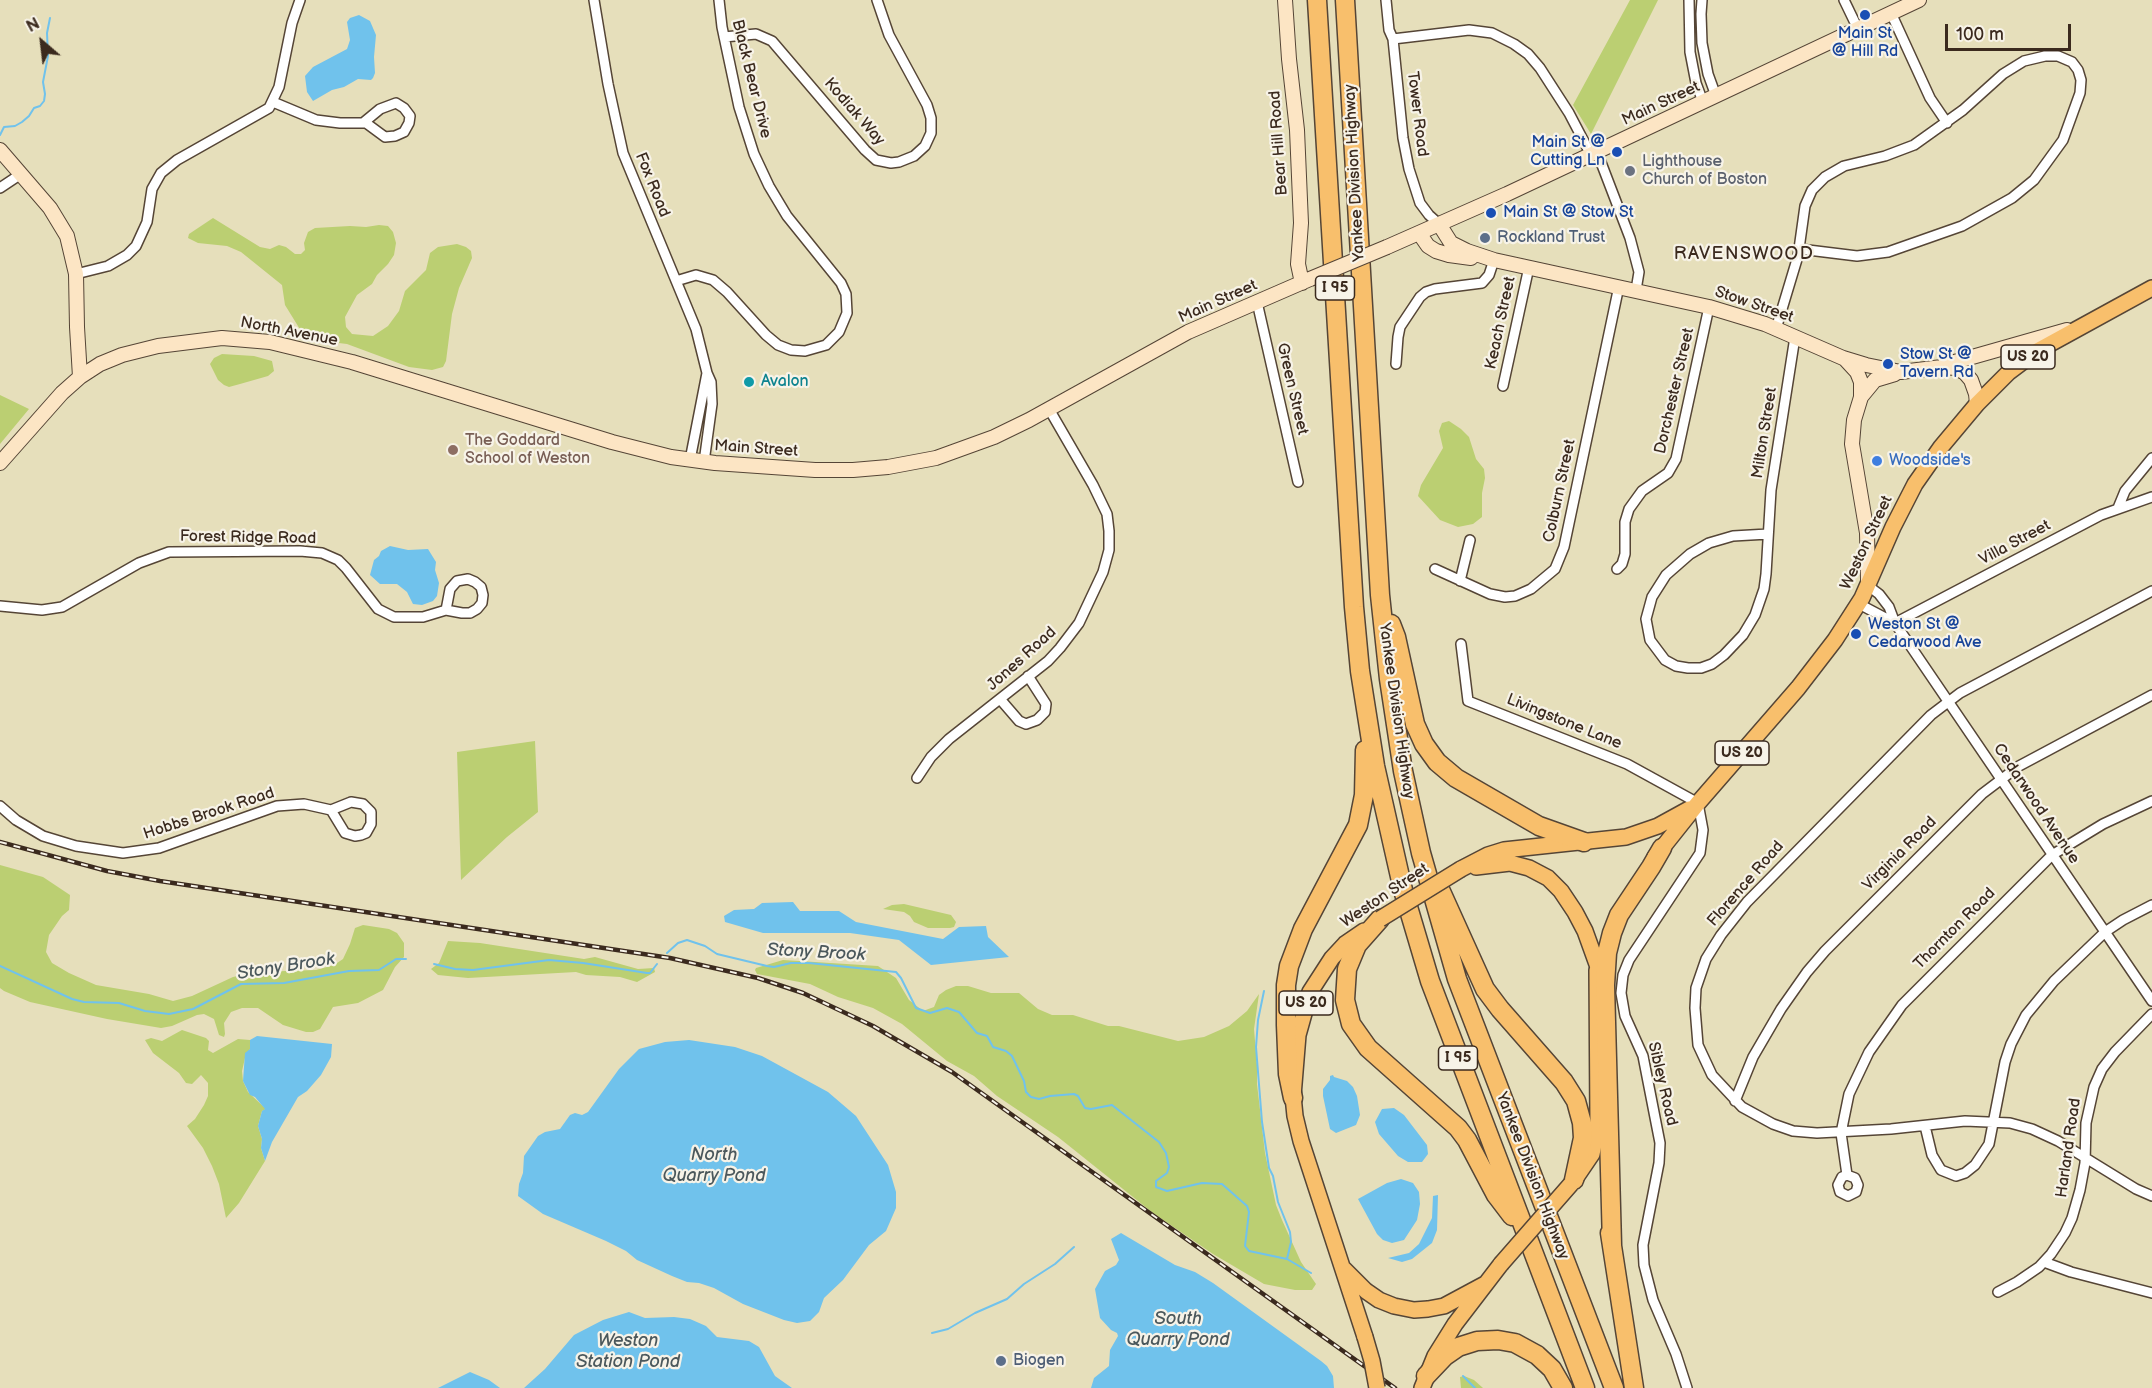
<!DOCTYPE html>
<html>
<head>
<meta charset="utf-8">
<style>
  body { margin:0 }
  #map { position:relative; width:2152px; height:1388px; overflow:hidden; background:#e6dfbb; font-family:"Balsamiq Sans",sans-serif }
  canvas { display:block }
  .north { position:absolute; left:12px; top:12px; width:60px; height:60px; -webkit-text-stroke:4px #f7f3e8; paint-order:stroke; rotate:332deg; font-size:16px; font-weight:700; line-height:24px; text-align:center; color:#3b2a1e }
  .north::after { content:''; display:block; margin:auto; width:21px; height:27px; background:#3b2a1e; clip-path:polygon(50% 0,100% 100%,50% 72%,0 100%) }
  .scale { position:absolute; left:1945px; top:24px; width:126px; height:27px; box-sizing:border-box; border:3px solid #3b2a1e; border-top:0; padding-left:8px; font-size:18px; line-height:21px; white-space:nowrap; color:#3b2a1e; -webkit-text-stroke:4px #f7f3e8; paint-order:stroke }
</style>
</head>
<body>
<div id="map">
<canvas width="2152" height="1388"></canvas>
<div class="north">N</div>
<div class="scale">100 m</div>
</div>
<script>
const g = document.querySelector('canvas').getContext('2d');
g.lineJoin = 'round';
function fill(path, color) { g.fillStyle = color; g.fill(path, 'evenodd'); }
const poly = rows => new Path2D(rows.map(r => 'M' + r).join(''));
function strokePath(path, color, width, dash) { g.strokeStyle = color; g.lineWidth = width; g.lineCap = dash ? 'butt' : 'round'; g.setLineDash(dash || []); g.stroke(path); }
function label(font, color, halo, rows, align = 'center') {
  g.font = font + ' "Balsamiq Sans",sans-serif'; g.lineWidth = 4.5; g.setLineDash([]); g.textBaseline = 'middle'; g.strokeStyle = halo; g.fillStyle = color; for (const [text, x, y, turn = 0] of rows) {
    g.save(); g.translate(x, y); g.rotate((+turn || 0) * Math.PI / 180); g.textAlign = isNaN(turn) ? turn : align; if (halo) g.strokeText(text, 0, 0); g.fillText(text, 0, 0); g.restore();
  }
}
fill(poly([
  [1630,0,1658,0,1591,134,1573,105],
  [213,218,260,247,270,249,279,245,286,247,295,254,301,254,305,250,304,243,308,232,315,228,350,226,366,227,379,225,388,226,393,232,396,243,394,255,388,264,377,275,372,284,357,295,345,317,346,327,352,334,373,336,388,326,399,311,405,291,426,270,430,253,438,247,457,244,466,247,471,251,472,258,459,288,452,314,446,361,443,367,432,370,409,367,347,344,306,339,285,305,282,285,241,252,227,246,198,243,188,238,189,234],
  [222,354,254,356,272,361,274,371,268,376,240,384,229,387,224,385,218,380,210,364,214,358],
  [0,395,29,409,0,444],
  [1449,421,1461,429,1469,437,1476,459,1484,469,1485,478,1482,493,1482,517,1473,524,1458,527,1440,520,1418,496,1421,485,1443,448,1439,431,1442,423],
  [535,741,538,812,507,837,461,880,457,752],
  [0,865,43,877,70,895,69,910,62,916,49,935,46,952,52,963,69,973,96,985,149,994,173,1001,192,996,233,977,256,972,316,970,334,965,343,959,350,944,355,928,363,925,389,929,397,933,404,943,404,957,395,967,383,990,358,1003,333,1007,320,1029,313,1032,306,1032,283,1025,258,1008,242,1008,231,1012,224,1023,225,1034,224,1037,219,1035,214,1019,204,1014,197,1015,172,1026,161,1028,107,1019,30,1002,4,991,0,988],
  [904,904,951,915,956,922,954,927,950,928,928,928,914,922,910,916,904,912,883,909,892,905],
  [448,941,480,943,584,959,595,957,638,969,654,968,655,972,637,982,620,977,586,975,576,972,468,978,438,975,431,969,439,963],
  [783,960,878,966,896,978,909,1000,923,1011,934,1007,939,995,946,990,956,986,968,986,991,993,1019,993,1038,1009,1052,1015,1073,1015,1108,1026,1119,1026,1178,1041,1204,1037,1229,1026,1247,1011,1259,994,1254,1029,1257,1065,1257,1084,1265,1153,1276,1205,1282,1220,1301,1262,1316,1284,1312,1290,1295,1290,1264,1284,1213,1254,1153,1213,1058,1137,997,1096,974,1076,947,1061,902,1024,873,1008,838,997,810,984,757,974,755,970,756,968],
  [182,1030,206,1038,209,1041,208,1050,213,1053,238,1039,250,1040,250,1049,245,1058,242,1071,243,1081,248,1092,266,1109,262,1111,258,1126,262,1139,261,1148,265,1161,239,1203,226,1218,219,1184,212,1166,203,1148,187,1126,195,1119,204,1105,208,1096,208,1083,201,1075,192,1084,186,1083,179,1073,153,1053,145,1040,151,1038,162,1041],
  [1464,1376,1474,1380,1483,1388,1461,1388,1460,1377]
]), '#bbcf72');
fill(poly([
  [359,15,370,21,376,35,374,57,375,73,373,78,371,80,358,79,344,87,332,90,313,101,307,92,305,76,313,67,347,49,350,40,347,22,350,18],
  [390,546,408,550,428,549,436,562,435,570,439,583,437,596,433,601,422,605,413,604,407,592,397,584,380,584,370,575,374,560,379,556,381,551],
  [793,902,800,911,839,911,856,922,943,939,959,927,986,926,988,937,1009,957,931,965,899,940,850,933,763,933,725,922,724,916,734,910,754,909,762,903],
  [257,1036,332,1044,331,1057,321,1075,307,1091,298,1097,272,1142,265,1161,261,1148,262,1139,258,1126,262,1111,265,1109,255,1097,250,1095,243,1081,245,1053,250,1049,250,1040],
  [689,1040,735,1047,762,1056,828,1092,856,1116,888,1165,896,1192,896,1208,886,1231,869,1245,843,1280,824,1298,819,1312,810,1321,797,1323,784,1320,743,1304,714,1288,699,1283,687,1282,672,1276,637,1260,626,1251,606,1241,543,1214,518,1196,519,1184,523,1173,524,1156,538,1136,545,1132,560,1129,570,1115,575,1113,582,1115,588,1112,619,1069,639,1049,665,1042],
  [1333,1075,1334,1077,1347,1081,1353,1087,1357,1096,1360,1115,1356,1125,1336,1133,1330,1129,1323,1096,1323,1089,1330,1080,1330,1076],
  [1394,1108,1404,1115,1427,1145,1428,1154,1422,1162,1408,1162,1398,1156,1379,1134,1375,1122,1382,1109],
  [1401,1179,1413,1183,1419,1192,1420,1204,1417,1220,1404,1240,1392,1243,1383,1240,1377,1234,1358,1199,1387,1183],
  [1438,1195,1437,1230,1432,1243,1412,1259,1402,1262,1388,1258,1409,1253,1419,1244,1432,1218,1433,1196],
  [1121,1233,1175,1265,1195,1272,1213,1283,1321,1361,1327,1366,1333,1376,1334,1388,1091,1388,1094,1378,1109,1366,1110,1350,1118,1336,1117,1333,1111,1330,1100,1318,1095,1289,1105,1271,1116,1265,1119,1260,1111,1239],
  [629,1312,645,1318,674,1317,690,1319,706,1326,717,1337,749,1341,759,1347,775,1376,792,1388,524,1388,545,1369,574,1335,603,1320],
  [470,1372,489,1380,500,1388,438,1388]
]), '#70c2ec');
strokePath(poly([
  [0,135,4,127,15,126,22,122,29,116,34,108,40,106,44,101,45,94,43,82,48,56,47,33,50,18],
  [667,953,678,943,687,940,705,946,717,954,767,966,774,967,791,963,809,963,896,972,901,978,916,1008,930,1013,947,1008,959,1012,977,1033,987,1036,993,1047,1006,1051,1012,1056,1024,1081,1026,1092,1031,1097,1039,1099,1050,1096,1074,1094,1078,1096,1085,1108,1091,1109,1112,1105,1159,1142,1166,1153,1169,1167,1167,1173,1156,1181,1156,1187,1167,1191,1202,1183,1222,1184,1247,1206,1249,1212,1245,1246,1249,1251,1287,1259,1311,1273],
  [434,964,455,969,473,970,549,960,583,963,647,973,650,973,657,964],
  [0,966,72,999,84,1002,119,1003,145,1011,169,1014,193,1009,241,984,284,983,349,971,379,970,396,959,406,959],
  [1264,991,1258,1020,1256,1047,1262,1122,1269,1168,1273,1176,1278,1202,1290,1232,1291,1242,1287,1259],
  [932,1333,948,1329,975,1313,1007,1299,1024,1284,1055,1264,1074,1247],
  [1463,1376,1475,1388]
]), '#70c2ec', 2);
const street = poly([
  [594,0,608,84,623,153,696,329,707,373,711,382,712,404,704,462],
  [1386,0,1389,30,1393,39,1403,138,1409,169,1420,203,1429,215,1439,224],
  [1689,0,1690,52,1696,83,1703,102],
  [1702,0,1701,14,1702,43,1708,74,1716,96],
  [1844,0,1858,29],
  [1891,13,1930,98,1947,123],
  [724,37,756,34,772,41,865,150,876,160,891,163,899,162,914,156,925,146,931,133,931,118,927,105,889,35,877,0],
  [1393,39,1469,30,1492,33,1514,44,1528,54,1540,68,1569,113,1591,155],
  [273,102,316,120,340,123,366,123,385,137,395,136,404,132,409,123,410,116,404,108,396,103,380,109,363,123],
  [1597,152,1630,238,1639,272,1636,290],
  [0,188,21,174],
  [76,274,108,266,127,255,136,246,147,222,152,189,161,173,177,160,269,108,279,87,292,23,300,0],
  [676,281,696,275,713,280,727,292,766,335,778,345,791,350,805,351,826,345,839,332,847,313,846,294,841,283,787,216,769,186,754,154,739,107,722,27,719,0],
  [1257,302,1298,482],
  [1776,329,1798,256,1805,206,1812,190,1825,177,1844,166,1885,156,1914,145,1963,110,2003,74,2024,61,2045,56,2058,56,2072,62,2078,70,2081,80,2080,93,2063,140,2034,180,2012,198,1962,226,1888,252,1857,256,1800,249],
  [1396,364,1398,337,1400,327,1420,297,1426,292,1435,289,1482,283,1489,275,1494,260],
  [1503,386,1529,267],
  [690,460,707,373],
  [2118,508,2125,491,2152,458],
  [1768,534,1733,536,1709,543,1690,554,1666,575,1652,597,1646,619,1650,640,1665,660,1676,666,1688,668,1701,668,1712,664,1724,655,1743,635,1755,615,1764,589,1766,574,1771,490,1795,337],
  [1435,569,1490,594,1505,597,1515,596,1531,589,1555,569,1564,547,1619,286],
  [1617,569,1622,564,1625,554,1625,522,1629,509,1642,491,1668,473,1676,459,1709,307],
  [1460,581,1470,540],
  [1867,585,1879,594,1889,607,1895,623,1903,635,2152,1001],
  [2152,591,1960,693,1931,715,1747,902,1721,935,1706,959,1696,988,1695,1008,1698,1045,1712,1075,1742,1107,1773,1124,1793,1131,1817,1133,1891,1129,1965,1121,2010,1123,2032,1129,2058,1141,2136,1189,2152,1196],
  [1859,604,1895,623],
  [0,606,42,610,62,607,139,563,169,552,300,551,322,553,338,560,346,568,378,609,394,617,423,617,446,610,462,613,470,613,477,609,482,603,483,595,481,587,475,582,468,579,457,581,450,589,446,610],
  [1895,623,2101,515,2152,497],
  [1461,644,1468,701,1627,764,1698,803,1703,830,1700,853,1629,960,1623,975,1621,993,1625,1016,1643,1056,1660,1143,1659,1163,1643,1245,1644,1265,1653,1300,1676,1354,1687,1388],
  [1000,699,1019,721,1026,724,1037,720,1045,712,1046,704,1028,676],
  [917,778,931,757,949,739,1048,661,1060,648,1079,623,1103,572,1109,550,1109,531,1107,514,1093,485,1049,409],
  [351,802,363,804,371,812,371,824,366,833,361,835,355,836,345,833,331,810,351,802],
  [0,806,16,820,43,836,76,846,123,853,159,848,277,806,304,804,331,810],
  [1735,1101,1753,1057,1781,1009,1807,972,1825,951,1982,794,2019,766,2152,695],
  [1925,1126,1932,1155,1941,1170,1956,1176,1965,1173,1975,1165,1989,1144,2005,1062,2011,1044,2026,1015,2054,981,2105,932,2123,920,2152,905],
  [1847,1175,1855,1178,1858,1185,1856,1192,1848,1196,1840,1192,1838,1185,1842,1177,1847,1175,1841,1133,1849,1094,1869,1052,1902,1005,2052,855,2103,824,2152,801],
  [2044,1262,2071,1272,2152,1293],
  [1998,1292,2017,1282,2039,1267,2051,1254,2065,1233,2072,1218,2080,1190,2085,1163,2086,1123,2094,1087,2102,1069,2115,1052,2152,1014]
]);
const secondary = poly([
  [1285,0,1289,59,1297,130,1301,223,1298,264,1302,283],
  [0,150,50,208,67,236,76,274,77,327,80,377],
  [1439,224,1451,243,1467,251,1494,260,1709,307,1765,324,1843,358,1866,365,1901,372,1942,367,1956,368,1965,373,1971,380,1976,394,1977,404],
  [1419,233,1428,246,1436,251,1449,255,1471,258],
  [1387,247,1507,194,1919,0],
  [1845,359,1857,372,1861,382,1861,397,1854,420,1852,444,1867,533,1868,580],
  [1944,365,2067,330],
  [1861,397,1875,380,1895,374],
  [0,463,62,393,80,377,100,364,122,355,158,346,222,338,270,342,352,362,612,442,671,457,715,463,815,470,853,470,888,467,936,458,994,437,1029,420,1188,332,1310,279]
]);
const primary = poly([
  [1655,857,1698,803,1798,688,1835,640,1862,598,1893,527,1915,484,1941,447,1977,404,2009,372,2037,351,2152,288],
  [1476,867,1510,863,1529,868,1548,878,1561,891,1575,912,1585,931,1598,967],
  [1461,869,1488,855,1504,850,1626,837,1658,826,1689,809],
  [1364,931,1345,944,1332,958,1310,992,1298,1035,1293,1096,1295,1116,1301,1141,1365,1337],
  [1575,1179,1592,1154,1598,1125,1597,970],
  [1344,1269,1366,1291,1379,1300,1394,1306,1414,1310,1428,1309,1444,1306,1485,1284],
  [1422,1388,1435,1356,1455,1324,1501,1264]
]);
const highway = poly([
  [1317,0,1354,607,1360,671,1375,766,1403,890,1430,981,1585,1388],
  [1345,0,1380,595,1389,679,1403,771,1421,853,1457,979,1614,1388],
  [1391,624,1396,637,1415,724,1424,744,1437,762,1456,778,1539,826,1584,842],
  [1438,885,1485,989,1500,1009,1564,1082,1576,1101,1582,1123,1583,1138,1574,1180],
  [1380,919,1357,945,1347,969,1345,1000,1351,1024,1368,1048,1458,1128,1467,1140,1496,1195,1512,1216],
  [1293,1098,1288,1074,1286,1025,1286,985,1289,966,1303,929,1358,825,1364,795,1365,750],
  [1610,1233,1634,1388],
  [1612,1245,1605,985,1607,953,1612,933,1619,915,1651,867,1662,848],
  [1426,1376,1445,1356,1458,1347,1477,1341,1498,1340,1515,1343,1537,1355,1552,1369,1563,1388]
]);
strokePath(street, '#554536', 12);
strokePath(secondary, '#554536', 16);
strokePath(primary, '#554536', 18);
strokePath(highway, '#554536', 21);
strokePath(street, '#fff', 9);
strokePath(secondary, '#fce5c4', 14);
strokePath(primary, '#f8bf6c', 15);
strokePath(highway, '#f8bf6c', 18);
const rail = poly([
  [0,842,107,871,160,881,670,958,758,978,803,993,873,1026,952,1072,1395,1388]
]);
strokePath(rail, '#3b2a1e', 4.5);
strokePath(rail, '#f7f3e8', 2, [7]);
const secondaryBridge = poly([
  [1310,279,1387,247]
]);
const primaryBridge = poly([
  [1380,919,1461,869],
  [1501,1264,1571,1184],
  [1365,1337,1372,1361,1377,1388]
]);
strokePath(secondaryBridge, '#554536', 16, []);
strokePath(primaryBridge, '#554536', 18, []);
strokePath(secondaryBridge, '#fce5c4', 14);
strokePath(primaryBridge, '#f8bf6c', 15);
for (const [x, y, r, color] of [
  [1865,15,6,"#1a4fb4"],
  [1617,152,6,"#1a4fb4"],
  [1630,171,6,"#6b7280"],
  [1491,213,6,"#1a4fb4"],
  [1485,238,6,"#5c6f8a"],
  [1888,364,6,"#1a4fb4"],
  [749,382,6,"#0f9aa8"],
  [453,450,6,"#8d6e63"],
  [1877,461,6,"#3f7fe0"],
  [1856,634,6,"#1a4fb4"],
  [1001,1361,6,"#5c6f8a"]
]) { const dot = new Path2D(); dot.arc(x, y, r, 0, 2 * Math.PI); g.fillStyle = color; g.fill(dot); strokePath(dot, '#f7f3e8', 2); }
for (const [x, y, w] of [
  [1335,288,39],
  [2028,357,54],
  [1742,753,54],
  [1306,1003,54],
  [1458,1058,39]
]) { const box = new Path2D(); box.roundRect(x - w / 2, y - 12, w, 24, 4.5); g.fillStyle = '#f7f3e8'; g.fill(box); strokePath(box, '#3b2a1e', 1.5); }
label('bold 15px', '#3b2a1e', null, [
  ["I 95",1335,288],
  ["US 20",2028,357],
  ["US 20",1742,753],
  ["US 20",1306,1003],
  ["I 95",1458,1058]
]);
label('16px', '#164399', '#f7f3e8', [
  ["Main St",1865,34,"center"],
  ["@ Hill Rd",1865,52,"center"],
  ["Main St @",1605,143,"right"],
  ["Cutting Ln",1605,161,"right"],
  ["Main St @ Stow St",1503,213],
  ["Stow St @",1900,355],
  ["Tavern Rd",1900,373],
  ["Weston St @",1868,625],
  ["Cedarwood Ave",1868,643]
], 'left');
label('16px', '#3b2a1e', '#f7f3e8', [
  ["Black Bear Drive",751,79,76],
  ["Main Street",1661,104,-25],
  ["Kodiak Way",854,112,49],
  ["Tower Road",1417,114,83],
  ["Bear Hill Road",1279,143,-94],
  ["Yankee Division Highway",1355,173,-93],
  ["Fox Road",652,185,68],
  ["Main Street",1218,302,-24],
  ["Stow Street",1754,305,19],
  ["Keach Street",1501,323,-78],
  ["North Avenue",289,332,11],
  ["Green Street",1292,389,77],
  ["Dorchester Street",1675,391,-77],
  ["Milton Street",1765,433,-81],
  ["Main Street",756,449,4],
  ["Colburn Street",1560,491,-78],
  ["Forest Ridge Road",248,538,1],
  ["Weston Street",1867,543,-65],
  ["Villa Street",2015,543,-28],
  ["Jones Road",1022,659,-42],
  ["Yankee Division Highway",1396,711,82],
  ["Livingstone Lane",1564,722,22],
  ["Cedarwood Avenue",2036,804,56],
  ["Hobbs Brook Road",209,814,-18],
  ["Virginia Road",1900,854,-45],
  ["Florence Road",1746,884,-49],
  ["Weston Street",1385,896,-34],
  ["Thornton Road",1955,929,-45],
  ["Sibley Road",1662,1084,77],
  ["Harland Road",2069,1148,-82],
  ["Yankee Division Highway",1532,1176,69]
]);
label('16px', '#5b616d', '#f7f3e8', [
  ["Lighthouse",1642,162],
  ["Church of Boston",1642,180]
], 'left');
label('16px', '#4e5e75', '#f7f3e8', [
  ["Rockland Trust",1497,238],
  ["Biogen",1013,1361]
], 'left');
label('16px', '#0d838f', '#f7f3e8', [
  ["Avalon",761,382]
], 'left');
label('16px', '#785e54', '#f7f3e8', [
  ["The Goddard",465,441],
  ["School of Weston",465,459]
], 'left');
label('16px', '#366cbe', '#f7f3e8', [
  ["Woodside's",1889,461]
], 'left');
g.letterSpacing = '1.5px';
label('18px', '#3b2a1e', '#f7f3e8', [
  ["RAVENSWOOD",1744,254]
]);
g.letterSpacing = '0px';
label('italic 18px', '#4b585c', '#f7f3e8', [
  ["Stony Brook",816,953,3],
  ["Stony Brook",286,967,-9],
  ["North",714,1155],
  ["Quarry Pond",714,1176],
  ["South",1178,1319],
  ["Quarry Pond",1178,1340],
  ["Weston",628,1341],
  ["Station Pond",628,1362]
]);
</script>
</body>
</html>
